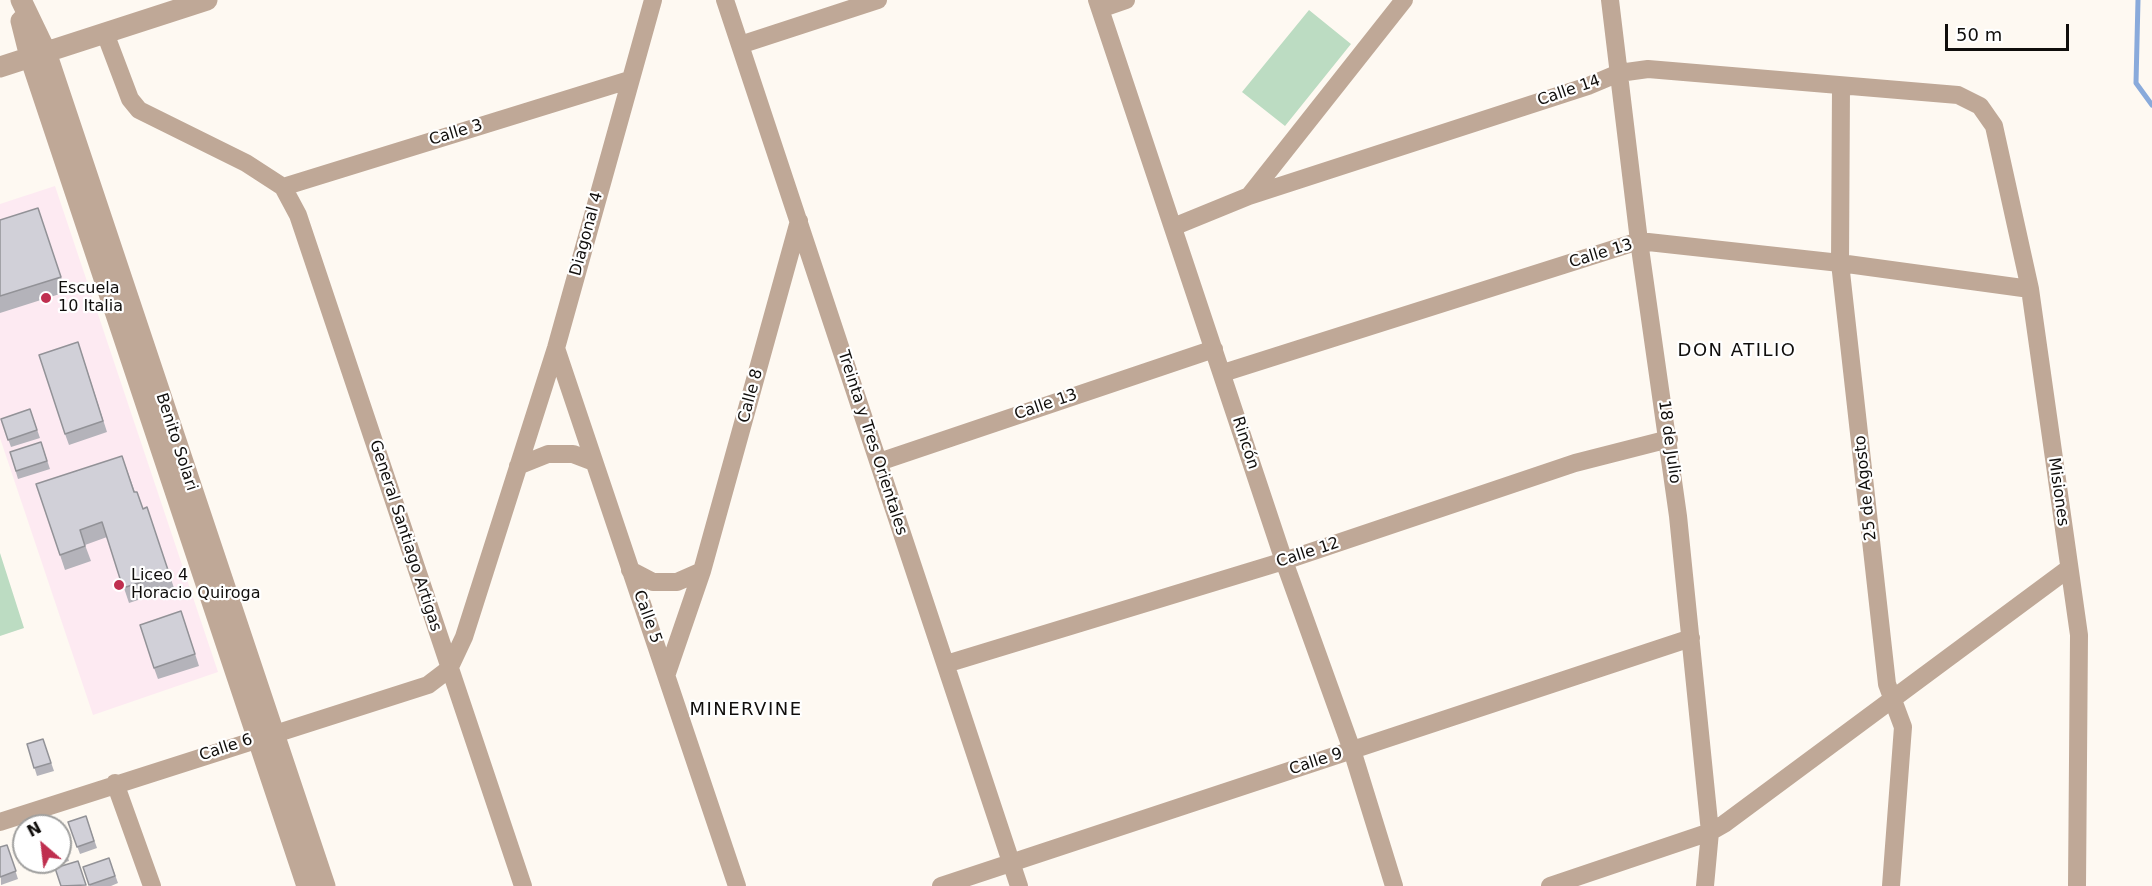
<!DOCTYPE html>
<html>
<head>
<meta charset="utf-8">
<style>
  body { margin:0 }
  #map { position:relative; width:2152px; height:886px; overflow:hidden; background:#fef9f2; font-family:"DejaVu Sans",sans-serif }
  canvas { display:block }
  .north { position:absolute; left:12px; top:814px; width:60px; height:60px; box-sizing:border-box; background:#fff; border:2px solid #9f9f9e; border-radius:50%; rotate:332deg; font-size:16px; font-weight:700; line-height:24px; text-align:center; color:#100e0c }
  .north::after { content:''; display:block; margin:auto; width:21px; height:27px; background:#bf2f4f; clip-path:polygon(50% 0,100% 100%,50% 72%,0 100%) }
  .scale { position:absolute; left:1945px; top:24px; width:124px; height:27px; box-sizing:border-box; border:3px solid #100e0c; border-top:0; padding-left:8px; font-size:18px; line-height:21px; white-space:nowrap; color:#100e0c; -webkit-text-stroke:4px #fff; paint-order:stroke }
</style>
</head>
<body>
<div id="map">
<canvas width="2152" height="886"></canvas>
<div class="north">N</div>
<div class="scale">50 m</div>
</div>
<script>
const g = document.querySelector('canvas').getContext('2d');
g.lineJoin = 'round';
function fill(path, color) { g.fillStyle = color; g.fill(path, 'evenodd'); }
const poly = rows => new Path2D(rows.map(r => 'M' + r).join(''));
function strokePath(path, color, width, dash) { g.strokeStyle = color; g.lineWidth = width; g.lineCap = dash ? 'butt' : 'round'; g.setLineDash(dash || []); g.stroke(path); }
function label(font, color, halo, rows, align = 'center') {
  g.font = font + ' "DejaVu Sans",sans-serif'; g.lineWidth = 4.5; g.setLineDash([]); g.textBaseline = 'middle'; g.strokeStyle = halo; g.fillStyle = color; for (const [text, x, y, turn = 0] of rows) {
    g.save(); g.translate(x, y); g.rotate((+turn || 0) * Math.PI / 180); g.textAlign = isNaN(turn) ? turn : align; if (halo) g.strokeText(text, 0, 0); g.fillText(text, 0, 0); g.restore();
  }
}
fill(poly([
  [55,186,218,672,93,715,0,438,0,204]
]), '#fdeaf2');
fill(poly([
  [1309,10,1351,44,1285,126,1242,92],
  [0,553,24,628,0,636]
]), '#bcdcc2');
strokePath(poly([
  [2138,0,2136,83,2152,105]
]), '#89aadb', 5);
strokePath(poly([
  [725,0,1019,886],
  [1097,0,1284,561,1352,750,1394,886],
  [1610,0,1639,241,1678,516,1710,832,1705,886],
  [1100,9,1126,0],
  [105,33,130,99,139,110,246,163,283,187,298,215,523,886],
  [740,45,878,0],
  [1841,87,1840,263,1887,684,1903,727,1891,886],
  [283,187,629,80],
  [1249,196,1404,0],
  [1173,227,1249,196,1588,86,1619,73,1648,69,1958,95,1980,106,1994,126,2030,289,2079,635,2077,886],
  [556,348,737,886],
  [1223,373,1639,241,1840,263,2030,289],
  [879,462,1214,349],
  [518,466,548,454,573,454,594,462],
  [630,570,653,582,677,582,702,571],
  [946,664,1284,561,1575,463,1669,439],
  [667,673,702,571,799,221],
  [115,783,152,886],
  [0,822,428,685,449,669,464,637,556,348,653,0],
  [941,886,1691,638],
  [1550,886,1710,832,1724,824,2068,569]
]), '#bfa897', 18);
strokePath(poly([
  [21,0,46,52,325,886],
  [21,21,30,57,307,886],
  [0,67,207,0]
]), '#bfa897', 21);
fill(poly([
  [38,208,66,292,0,313,0,220],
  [82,354,107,432,69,445,65,434],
  [30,409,40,438,11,447,1,419],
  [41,442,50,469,18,479,10,452],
  [122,456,135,492,143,509,147,507,174,588,129,603,107,537,85,545,91,561,65,570,60,555],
  [185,623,199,666,158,679,154,668],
  [43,739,54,771,37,776,27,744],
  [86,816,97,848,80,854,68,822],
  [60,834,69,861,62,863,60,857],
  [7,845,18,879,1,885,0,847],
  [109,858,118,883,111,886,90,886,83,867],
  [25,862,46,862,27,868]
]), '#b4b3ba');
const building = poly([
  [38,208,61,277,0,296,0,220,38,208],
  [78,342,103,421,65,434,39,355,78,342],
  [30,409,37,430,8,440,1,419,30,409],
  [41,442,47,461,16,471,10,452,41,442],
  [122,456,134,492,137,492,143,509,147,507,169,573,123,588,102,522,80,530,85,546,60,555,36,484,122,456],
  [181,611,195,654,154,668,140,625,181,611],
  [43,739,51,763,34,768,27,744,43,739],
  [86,816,94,841,77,847,68,822,86,816],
  [56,823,57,826,48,826,56,823],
  [24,834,24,860,16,836,24,834],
  [60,835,66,853,60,855,60,835],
  [7,845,16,871,0,877,0,847,7,845],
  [109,858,115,876,89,885,83,867,109,858],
  [78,861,86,885,61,886,55,868,78,861]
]);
fill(building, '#d1d0d8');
strokePath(building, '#929297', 1.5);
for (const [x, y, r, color] of [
  [46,298,6,"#bf2f4f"],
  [119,585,6,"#bf2f4f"]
]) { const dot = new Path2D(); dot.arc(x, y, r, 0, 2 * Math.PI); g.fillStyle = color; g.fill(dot); strokePath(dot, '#fff', 2); }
label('16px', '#100e0c', '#fff', [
  ["Calle 14",1569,91,-19],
  ["Calle 3",456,133,-17],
  ["Diagonal 4",587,234,-75],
  ["Calle 13",1601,254,-17],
  ["Calle 8",751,396,-75],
  ["Calle 13",1046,405,-19],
  ["Benito Solari",176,442,72],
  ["18 de Julio",1669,442,82],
  ["Treinta y Tres Orientales",872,443,72],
  ["Rincón",1245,443,72],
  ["25 de Agosto",1866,488,-96],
  ["Misiones",2058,492,82],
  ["General Santiago Artigas",405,536,72],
  ["Calle 12",1308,553,-18],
  ["Calle 5",647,617,70],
  ["Calle 6",226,748,-18],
  ["Calle 9",1316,762,-18]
]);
label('16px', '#100e0c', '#fff', [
  ["Escuela",58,289],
  ["10 Italia",58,307],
  ["Liceo 4",131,576],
  ["Horacio Quiroga",131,594]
], 'left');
g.letterSpacing = '1.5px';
label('18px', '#100e0c', '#fff', [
  ["DON ATILIO",1737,351],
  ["MINERVINE",746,710]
]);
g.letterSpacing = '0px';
</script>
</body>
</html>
